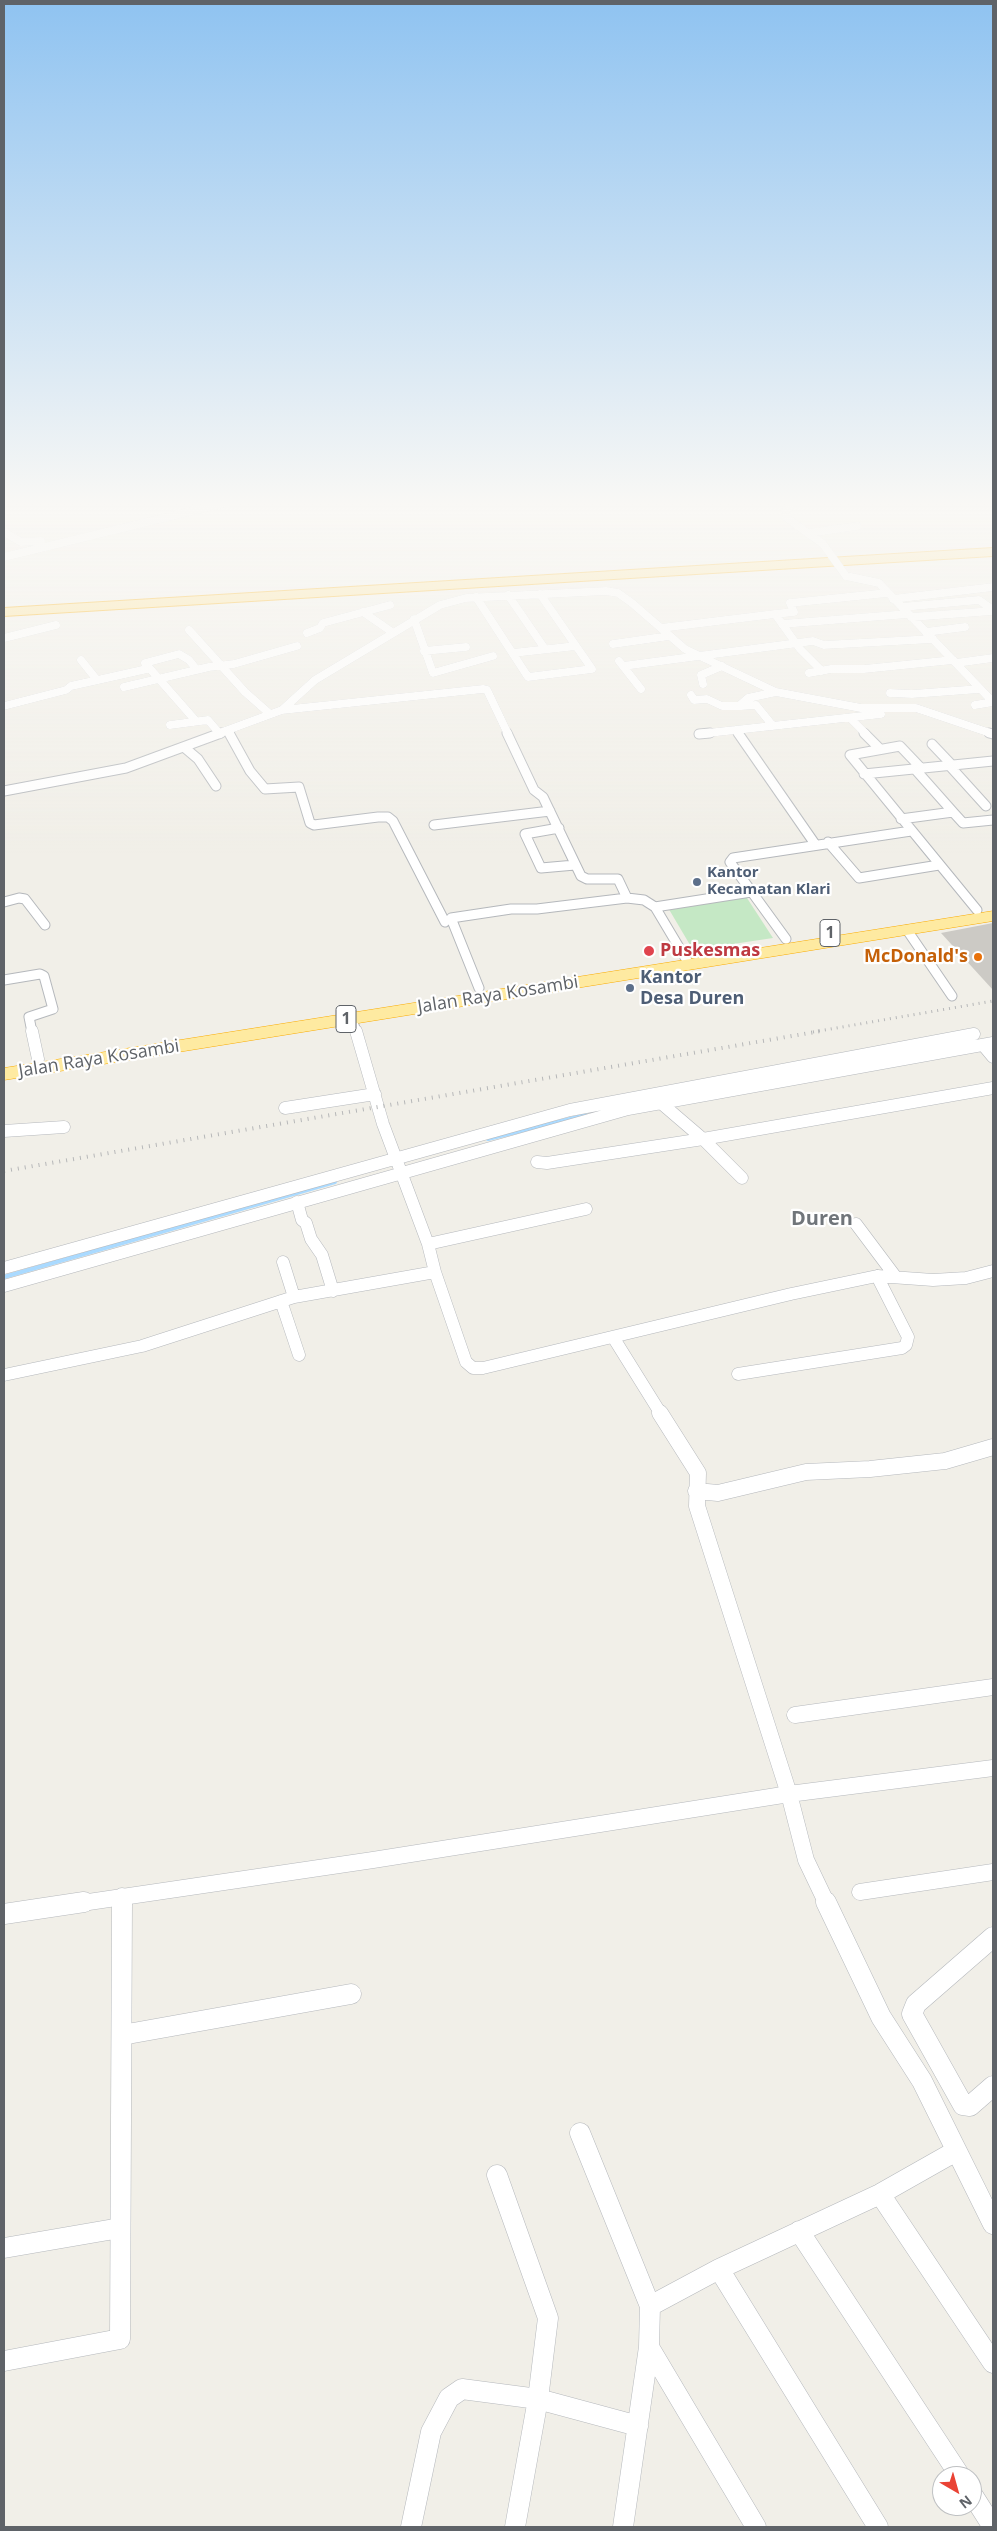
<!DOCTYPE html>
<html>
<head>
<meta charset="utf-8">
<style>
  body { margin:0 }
  #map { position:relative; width:997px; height:2531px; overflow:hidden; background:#f1efe8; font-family:"Open Sans",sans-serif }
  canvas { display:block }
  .frame { position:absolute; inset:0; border:5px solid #5f6368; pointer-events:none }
  .north { position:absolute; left:932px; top:2466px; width:50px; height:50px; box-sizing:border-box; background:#fff; border:1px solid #bfc1c3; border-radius:50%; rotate:142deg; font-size:14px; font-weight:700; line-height:20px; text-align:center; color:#5f6368 }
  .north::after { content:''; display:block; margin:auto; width:18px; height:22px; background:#ea4335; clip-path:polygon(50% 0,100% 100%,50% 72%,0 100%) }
</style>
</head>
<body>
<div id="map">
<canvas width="997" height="2531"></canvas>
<div class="frame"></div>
<div class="north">N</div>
</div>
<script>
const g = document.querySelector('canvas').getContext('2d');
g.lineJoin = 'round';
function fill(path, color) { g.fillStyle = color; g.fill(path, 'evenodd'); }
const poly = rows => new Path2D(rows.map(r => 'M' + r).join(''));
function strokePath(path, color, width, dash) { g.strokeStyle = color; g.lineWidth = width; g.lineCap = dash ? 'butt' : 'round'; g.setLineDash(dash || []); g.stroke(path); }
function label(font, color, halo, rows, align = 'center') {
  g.font = font + ' "Open Sans",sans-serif'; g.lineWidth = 4.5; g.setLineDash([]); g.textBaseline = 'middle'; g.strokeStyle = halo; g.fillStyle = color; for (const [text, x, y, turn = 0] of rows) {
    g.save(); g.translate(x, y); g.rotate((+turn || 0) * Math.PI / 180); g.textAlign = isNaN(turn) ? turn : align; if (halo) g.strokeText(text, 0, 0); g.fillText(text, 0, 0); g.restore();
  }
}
fill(poly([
  [745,895,773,938,693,950,667,906]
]), '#c5e8c5');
strokePath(poly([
  [488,1139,586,1115],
  [4,1277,335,1182]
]), '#aadaff', 4);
fill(poly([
  [993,923,993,990,941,933]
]), '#cccac5');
const minorFar4 = poly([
  [788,501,790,506,786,511,787,518,823,544],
  [4,532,21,542,41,541],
  [809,533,857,526],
  [4,557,233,501],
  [846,576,879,583,993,702],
  [508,595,545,649],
  [476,597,528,677,592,669,540,594],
  [893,599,993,587],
  [902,607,979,600,993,610],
  [363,612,392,632],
  [775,614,794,612,790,603,887,593],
  [911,617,993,611],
  [414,619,433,673,493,656],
  [782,624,908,614],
  [661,628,775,614,800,649,822,671],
  [189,630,245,692,270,714],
  [926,632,965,627],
  [307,633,320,628,323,623,390,605],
  [4,638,56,625],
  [613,644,669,636],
  [424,651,466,647],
  [513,653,576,646],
  [81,660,97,680],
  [619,661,641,689],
  [956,663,993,658],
  [623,666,813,641,824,645,933,639],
  [809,673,831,669,864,669,953,660],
  [703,684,701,675,722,666],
  [124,687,209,667,234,664,297,646],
  [890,693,912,694,980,689],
  [691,695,694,700,707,699,722,706,741,706],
  [975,705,993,702],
  [4,706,66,690,71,686,147,669],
  [282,710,315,680,440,605,466,598,606,591,618,593,632,603,685,649,776,692,861,708,916,708,993,734],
  [850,718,866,734],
  [195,720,145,663,179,654,189,660,197,670],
  [170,725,208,720,220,734],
  [773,726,756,705,741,706,741,704,748,698,776,692],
  [736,730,739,734],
  [228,731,230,734],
  [217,734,282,710,483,689,487,690,508,734],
  [699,734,881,714]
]);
const minorFar3 = poly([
  [229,733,250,771,265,789,299,787,310,823,314,825,378,817,388,817,393,821,445,922],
  [507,733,534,790,543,797,581,876,587,879,618,879,627,898,644,900,655,907,689,964],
  [738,733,815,844],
  [864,733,880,749],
  [989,733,993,734],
  [699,734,710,733],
  [932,744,951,764],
  [185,748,198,759,216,786],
  [948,764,986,806],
  [920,767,900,746,850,755,977,910],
  [864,774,993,761],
  [4,791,126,768,221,733],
  [953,812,963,823,993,820],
  [901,819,953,812,914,768],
  [434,825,550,811],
  [559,828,525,834,541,868,575,865],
  [828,842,859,878,939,865],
  [4,902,19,898,25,899,45,925],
  [655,907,751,892],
  [907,930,952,996],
  [786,939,730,862,733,858,911,831],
  [4,980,40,974,44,976,53,1009,29,1017,32,1032],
  [479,988,451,918,511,909,537,909,627,898],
  [352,1018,356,1032]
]);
const minorFar2 = poly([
  [32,1031,38,1059],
  [356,1031,383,1124,428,1244,435,1272,466,1362,473,1368,483,1368,791,1294,877,1276,933,1280,966,1278,993,1271],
  [983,1045,993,1057],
  [661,1103,703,1139,742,1178],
  [285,1108,375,1094],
  [4,1131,64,1127],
  [537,1162,547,1163,703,1139,993,1088],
  [297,1202,302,1220,306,1223,311,1239,322,1255,333,1291],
  [856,1224,895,1276],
  [428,1244,586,1209],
  [283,1262,294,1297],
  [4,1268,570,1110,974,1034],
  [4,1286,628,1109,993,1043],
  [281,1301,299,1355],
  [613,1337,661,1414],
  [738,1374,902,1348,906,1345,908,1337,877,1276],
  [4,1375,142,1346,294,1297,435,1272]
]);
const minorFar1 = poly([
  [660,1413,698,1473,697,1506,789,1794,806,1860,827,1904],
  [696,1491,718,1493,806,1472,870,1469,945,1461,993,1447],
  [795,1715,993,1687],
  [860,1892,993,1872],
  [75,1904,373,1860,789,1794,993,1768],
  [122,1904,122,1896]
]);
const minor = poly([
  [826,1902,881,2017,922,2081,993,2224],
  [4,1914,84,1902],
  [993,1937,916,2004,912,2014,963,2105,970,2106,993,2086],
  [122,2035,351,1994],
  [580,2133,650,2306,649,2347,623,2527],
  [497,2175,548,2318,538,2399,515,2527],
  [880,2194,993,2363],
  [799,2231,960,2476],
  [4,2248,120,2228],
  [719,2269,878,2527],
  [650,2306,719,2269,880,2194,956,2151],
  [649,2347,756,2527],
  [4,2361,120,2339,122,1902],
  [972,2494,993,2527],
  [411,2527,431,2432,449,2398,462,2389,538,2399,638,2426]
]);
const trunk = poly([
  [993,911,993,921,4,1080,4,1068,993,911]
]);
const motorway = poly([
  [993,548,993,556,4,616,4,608,993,548]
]);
strokePath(minorFar4, '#b5b8bc', 8);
strokePath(minorFar3, '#b5b8bc', 11);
strokePath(minorFar2, '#b5b8bc', 13);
strokePath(minorFar1, '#b5b8bc', 17);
strokePath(minor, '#b5b8bc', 21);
strokePath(trunk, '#f9ab00', 1);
strokePath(motorway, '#f9ab00', 2);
strokePath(minorFar4, '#fff', 8);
strokePath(minorFar3, '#fff', 9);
strokePath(minorFar2, '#fff', 12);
strokePath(minorFar1, '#fff', 16);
strokePath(minor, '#fff', 20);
fill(trunk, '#feeaa1');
fill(motorway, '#fde293');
strokePath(poly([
  [813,1032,993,1001]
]), '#b6b7b8', 3, [1, 5]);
strokePath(poly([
  [4,1171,821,1031]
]), '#b6b7b8', 4, [1, 6]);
const minorBridge = poly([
  [823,544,846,576]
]);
strokePath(minorBridge, '#b5b8bc', 8, []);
strokePath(minorBridge, '#fff', 8);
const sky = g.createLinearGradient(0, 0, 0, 855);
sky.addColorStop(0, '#8fc3f1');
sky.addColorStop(0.59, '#f9f8f5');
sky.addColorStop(1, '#f9f8f500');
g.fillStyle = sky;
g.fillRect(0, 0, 997, 855);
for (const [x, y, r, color] of [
  [697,882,5,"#5c6f8a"],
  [649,951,6,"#e0444e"],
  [978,957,5,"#e8710a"],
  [630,988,5,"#5c6f8a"]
]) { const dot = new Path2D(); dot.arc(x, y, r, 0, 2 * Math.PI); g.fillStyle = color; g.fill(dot); strokePath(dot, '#fff', 2); }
label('bold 15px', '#4e5e75', '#fff', [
  ["Kantor",707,873],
  ["Kecamatan Klari",707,890]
], 'left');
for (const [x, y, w] of [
  [830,933,20],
  [346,1019,20]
]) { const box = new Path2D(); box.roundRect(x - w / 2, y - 13.5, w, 27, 4); g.fillStyle = '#fff'; g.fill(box); strokePath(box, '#5f6368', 1); }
label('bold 16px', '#5f6368', null, [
  ["1",830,933],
  ["1",346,1019]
]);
label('bold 18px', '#be3a42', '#fff', [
  ["Puskesmas",660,951]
], 'left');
label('bold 18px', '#c56008', '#fff', [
  ["McDonald's",968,957]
], 'right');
label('bold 18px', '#4e5e75', '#fff', [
  ["Kantor",640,978],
  ["Desa Duren",640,999]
], 'left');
label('18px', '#5f6368', '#fff', [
  ["Jalan Raya Kosambi",498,995,-9],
  ["Jalan Raya Kosambi",99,1059,-9]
]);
label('bold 20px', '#70757a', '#fff', [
  ["Duren",822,1219]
]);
</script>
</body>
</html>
